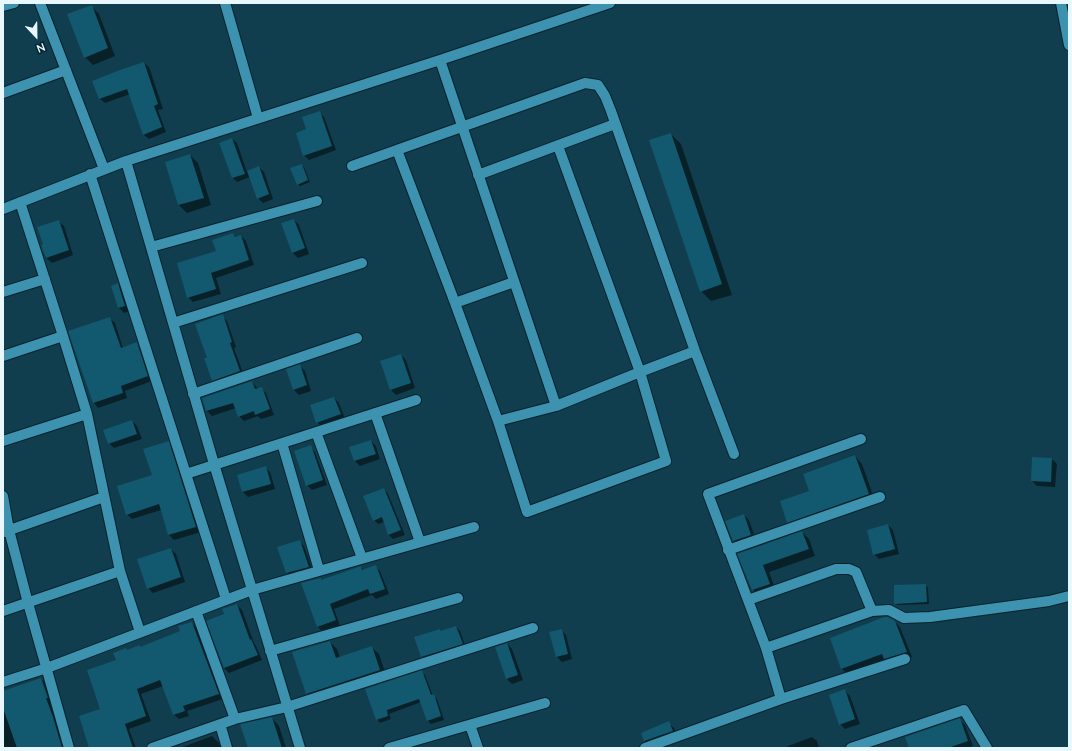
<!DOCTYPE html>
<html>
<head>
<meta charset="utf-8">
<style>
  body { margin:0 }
  #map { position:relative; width:1072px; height:751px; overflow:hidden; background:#103e4e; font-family:"Nunito Sans",sans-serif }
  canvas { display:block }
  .frame { position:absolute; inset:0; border:4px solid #e8f8fe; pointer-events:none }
  .north { position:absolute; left:16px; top:16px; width:40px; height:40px; -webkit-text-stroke:3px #002430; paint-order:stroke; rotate:158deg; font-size:11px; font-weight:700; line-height:16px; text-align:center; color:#e8f8fe }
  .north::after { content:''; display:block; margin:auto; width:14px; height:18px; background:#e8f8fe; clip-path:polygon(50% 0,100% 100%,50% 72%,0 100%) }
</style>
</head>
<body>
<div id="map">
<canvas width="1072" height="751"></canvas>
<div class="frame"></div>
<div class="north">N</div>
</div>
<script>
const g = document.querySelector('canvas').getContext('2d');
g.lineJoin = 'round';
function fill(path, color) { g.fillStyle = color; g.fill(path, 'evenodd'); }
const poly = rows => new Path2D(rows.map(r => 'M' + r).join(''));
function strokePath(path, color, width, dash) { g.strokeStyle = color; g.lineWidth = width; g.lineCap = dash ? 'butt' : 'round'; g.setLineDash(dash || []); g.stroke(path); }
fill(poly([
  [91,6,99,14,115,56,93,65,85,57],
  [144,63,149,67,163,109,158,110,166,132,149,139,144,135,130,94,105,103,100,99,94,82],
  [319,112,324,117,336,150,309,160,304,155,308,130],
  [671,134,681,144,732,295,711,301,701,291],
  [232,139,237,143,247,172,259,167,264,172,273,199,263,203,258,198,250,177,237,182,233,178,220,143],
  [190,155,198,163,211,205,187,213,179,205,166,162],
  [302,165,304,167,310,182,300,186,297,184],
  [294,220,299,225,309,254,298,258,293,253],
  [58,221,64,226,73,255,52,263,46,258,42,246],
  [233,234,236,237,241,236,246,241,254,265,216,278,221,294,193,302,188,297,217,252],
  [118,284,123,289,130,311,124,313,119,308],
  [222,316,227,321,236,347,234,348,244,376,218,385,213,380,208,358],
  [110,319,115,323,123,348,137,344,141,348,152,381,125,391,127,398,98,408,94,403,69,331],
  [401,355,406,360,415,388,396,395,391,390],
  [300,366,305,371,311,391,299,395,294,390],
  [252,382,258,389,261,388,266,393,274,415,261,419,258,416,244,421,239,416,236,408,212,416,207,411],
  [334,398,339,403,345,419,322,427,317,422],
  [132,421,137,426,142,439,114,448,109,443],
  [371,441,376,446,380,459,360,466,355,461],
  [168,442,173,447,201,532,174,540,169,535,161,510,132,519,127,514,153,476],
  [310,447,315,452,327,485,312,490,307,485],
  [855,456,862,464,875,501,795,529,788,522,810,492],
  [1052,459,1057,464,1055,487,1037,486,1032,481],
  [265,467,270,472,275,489,248,497,243,492,238,476],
  [384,489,388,494,405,535,393,539,389,535,384,522,378,524,374,520],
  [744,515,749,520,756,540,739,546,734,541,727,521],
  [888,525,893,530,899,554,879,559,874,554],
  [802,532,809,539,815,556,769,572,776,591,760,597,753,589,739,554],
  [299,541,304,546,313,572,292,577,287,572],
  [171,549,176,554,185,582,153,593,148,588],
  [375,566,380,571,389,594,376,599,372,595,334,609,340,626,323,632,318,627,302,584,320,579,322,581,360,567,364,570],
  [926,585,928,588,929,604,897,605,895,603],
  [237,605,242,610,254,643,256,646,262,660,229,673,224,668],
  [894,621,900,627,912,657,890,664,885,659,847,674,842,669,831,639],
  [192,623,197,628,223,699,187,711,189,716,179,719,173,714,163,686,141,694,151,721,129,729,136,748,90,748,117,661,128,651,141,648,181,632],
  [456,627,460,631,466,648,426,661,422,657,439,630,441,632],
  [561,630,566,635,572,659,562,662,557,657],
  [330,642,337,649,340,658,371,647,379,654,387,678,314,701,307,694],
  [507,644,512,649,523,680,512,684,507,679],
  [422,672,425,675,433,696,437,699,444,720,431,724,428,721,421,702,389,714,391,719,380,723,377,719],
  [41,679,46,683,52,702,50,703,58,722,65,748,3,748,3,692],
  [845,691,850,696,860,724,845,729,840,724],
  [272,718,279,726,286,748,249,748],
  [960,720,965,725,973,746,967,748,910,748],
  [668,723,674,728,677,736,650,746,645,741,642,733],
  [212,736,219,743,221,748,180,748],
  [812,737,817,741,819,748,783,748]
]), '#0007');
fill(poly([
  [92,5,108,48,84,58,67,14],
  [144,62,158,104,154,106,162,127,143,135,127,89,99,99,92,81,120,70],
  [320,111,332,146,303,156,296,133,306,129,302,117],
  [671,133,722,284,700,292,649,140],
  [232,138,245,174,232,178,219,143],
  [190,154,204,198,178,205,165,162],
  [302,164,308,180,297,185,290,168],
  [259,166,269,194,257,199,247,171],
  [294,219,305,248,292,253,281,223],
  [59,220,69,250,46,258,41,245,43,244,37,227],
  [233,233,235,237,241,235,249,260,211,273,216,289,187,298,177,263,216,251,212,240],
  [118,283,125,306,118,308,111,286],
  [223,314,232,342,230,343,240,371,212,381,204,358,207,358,195,324],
  [110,317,121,348,137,342,148,376,121,386,123,393,93,403,68,331],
  [401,354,411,383,390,390,380,361],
  [300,364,307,385,293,390,286,369],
  [252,381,255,389,262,387,270,409,255,415,254,411,238,417,233,403,206,411,202,398],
  [334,397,341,414,316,423,310,405],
  [132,420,137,434,108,444,103,430],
  [371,440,376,454,354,461,349,447],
  [169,441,196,527,168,535,159,504,126,515,117,486,152,475,143,449],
  [311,445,323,480,306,486,294,451],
  [855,455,869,494,787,523,780,501,809,491,803,474],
  [1032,457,1052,458,1051,482,1031,481],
  [266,466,271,484,242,492,237,475],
  [384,488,401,530,388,535,382,517,373,521,363,496],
  [744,514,751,535,733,541,725,521],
  [888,524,895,549,873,555,867,530],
  [802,531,809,549,763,565,770,584,752,590,737,554],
  [300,540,309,567,286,573,277,547],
  [171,548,181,577,147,589,137,559],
  [376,565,385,589,370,594,368,589,330,604,336,620,317,627,301,583,321,578,321,580,361,566,362,570],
  [926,584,927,602,894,604,894,585],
  [237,604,250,640,251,639,258,655,224,668,206,621,224,614,222,609],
  [884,617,888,617,895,621,907,652,884,659,882,654,841,669,830,638],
  [192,622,219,694,183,706,185,711,173,715,160,680,137,689,146,716,125,724,133,748,89,748,79,716,100,709,87,670,116,660,113,653,126,648,127,650,140,645,140,647,180,631,178,626],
  [456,626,463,644,421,657,414,637,440,629,440,631],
  [562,629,568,654,556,657,549,632],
  [330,641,336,658,372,646,380,670,306,694,292,652],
  [507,643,518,675,506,679,495,647],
  [422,670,431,695,434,694,441,716,427,721,419,699,387,710,388,716,376,720,365,689],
  [41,678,48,698,46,698,53,717,62,748,17,748,3,708,3,691],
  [845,689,855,719,839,725,829,695],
  [272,717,282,748,248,748,240,724],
  [960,718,968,741,948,748,909,748,905,737],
  [669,721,673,731,644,741,641,733]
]), '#12586e');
const minor = poly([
  [40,3,104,169],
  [225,3,258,118],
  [1061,3,1069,45],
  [3,6,14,3],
  [440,60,556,406],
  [3,93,66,70],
  [397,150,455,303,498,421,527,512,666,461,640,372,558,146],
  [126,161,214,464,300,748],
  [352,166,585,83,598,85,605,96,611,111,695,351,734,454],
  [90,174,226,599],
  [478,175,615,124],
  [20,202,63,336,87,414,120,571,140,632],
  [3,209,126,161,440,60,610,3],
  [151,247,317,201],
  [3,292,45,279],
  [455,303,514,282],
  [173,323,362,263],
  [3,356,63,336],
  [193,394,357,338],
  [375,413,420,542],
  [498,421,556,406,640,372,695,351],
  [316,432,362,558],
  [3,441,87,414],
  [282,443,319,570],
  [186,474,416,400],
  [3,496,9,530,28,603,69,748],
  [4,532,104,497],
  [728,550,880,497],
  [748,600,836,569,849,569,856,572,872,611],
  [3,611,120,571],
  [196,611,235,719],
  [766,648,872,611,889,610,904,618,930,617,1049,601,1069,596],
  [270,651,458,598],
  [3,682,47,668,252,590,474,527],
  [781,699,766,648,708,494,861,439],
  [220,724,227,748],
  [470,725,478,748],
  [152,748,235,719,287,707,533,628],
  [389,748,545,703],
  [645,748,781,699,905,659],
  [851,748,964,710,987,748]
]);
strokePath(minor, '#08232d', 12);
strokePath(minor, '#3c92af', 10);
</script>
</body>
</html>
